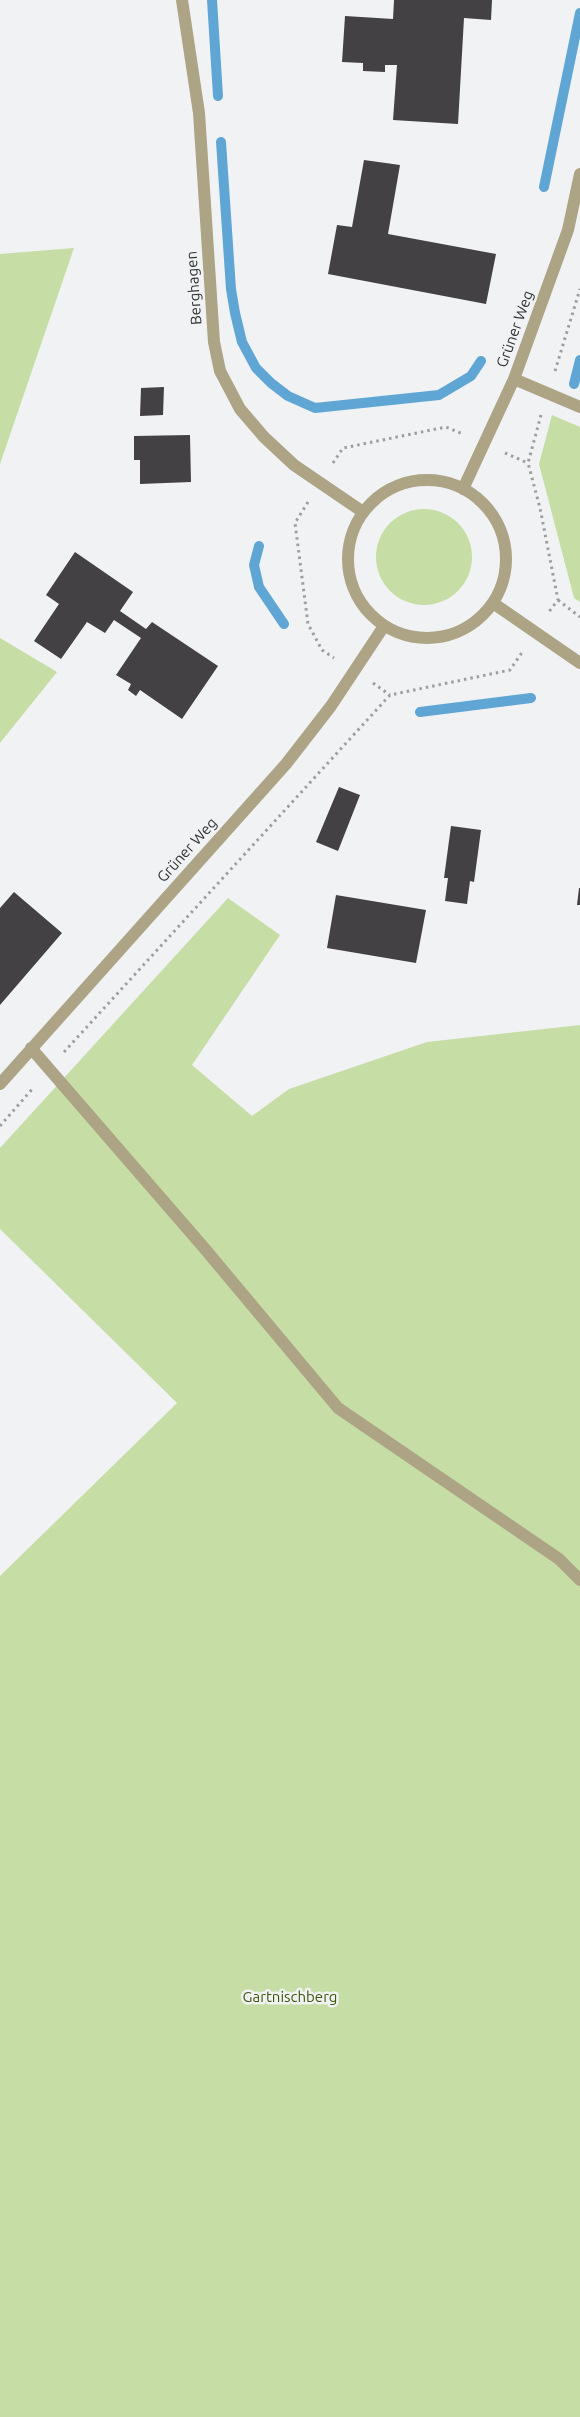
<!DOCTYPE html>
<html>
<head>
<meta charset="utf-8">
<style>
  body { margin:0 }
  canvas { display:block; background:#f0f2f3 }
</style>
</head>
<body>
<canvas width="580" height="2417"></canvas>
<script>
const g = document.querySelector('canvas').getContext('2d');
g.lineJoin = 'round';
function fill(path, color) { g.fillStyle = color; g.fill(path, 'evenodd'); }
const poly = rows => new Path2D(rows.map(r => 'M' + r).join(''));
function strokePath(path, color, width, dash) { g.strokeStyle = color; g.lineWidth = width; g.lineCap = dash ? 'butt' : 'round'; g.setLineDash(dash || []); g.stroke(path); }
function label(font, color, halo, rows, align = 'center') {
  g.font = font + ' Ubuntu,sans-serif'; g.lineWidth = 5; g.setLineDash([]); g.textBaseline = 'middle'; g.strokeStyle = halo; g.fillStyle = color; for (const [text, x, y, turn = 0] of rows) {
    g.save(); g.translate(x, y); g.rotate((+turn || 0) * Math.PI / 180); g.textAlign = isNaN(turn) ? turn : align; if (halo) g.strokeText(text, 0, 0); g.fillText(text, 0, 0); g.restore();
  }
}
fill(poly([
  [74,248,0,464,0,254],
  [552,415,580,427,580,602,574,598,539,464],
  '376 557a48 48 0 1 1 96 0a48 48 0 1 1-96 0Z',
  [0,638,57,672,0,743],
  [228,898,280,935,192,1065,252,1116,289,1089,427,1042,580,1025,580,2417,0,2417,0,1576,177,1403,0,1229,0,1148]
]), '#c6dea6');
strokePath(poly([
  [212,0,218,96],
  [221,142,231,289,235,313,242,342,256,368,271,383,288,396,315,408,439,395,471,376,481,361],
  [544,187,580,13],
  [574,384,580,360],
  [259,546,254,565,259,587,284,624],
  [420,712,531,698]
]), '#60a6d5', 10);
fill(poly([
  [394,0,492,0,491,20,464,18,458,124,393,120,397,65,385,65,385,72,363,71,363,63,342,62,345,16,393,19],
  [364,160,400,165,388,234,496,254,486,304,328,274,337,225,352,227],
  [164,387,163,415,140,416,141,388],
  [190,435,191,482,140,484,140,460,134,460,134,436],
  [75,552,133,592,120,611,146,629,152,622,218,666,182,719,140,690,136,696,128,690,131,684,116,675,141,638,114,620,105,633,87,622,61,659,34,641,59,604,46,595],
  [339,787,360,795,338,851,316,842],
  [451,826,481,830,474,882,470,881,467,904,445,901,448,878,444,878],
  [579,888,580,888,580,905,577,905],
  [14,892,62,933,0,1005,0,908],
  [336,895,426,910,416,963,327,948]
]), '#434143');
strokePath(poly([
  [555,371,580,289],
  [541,415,528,463,540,508,558,600,548,613],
  [505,453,528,463],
  [333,463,343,448,446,427,463,434],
  [308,502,295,523,308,624,322,650,334,658],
  [558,600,580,617],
  [373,683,390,695],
  [64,1052,390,695,510,670,523,651],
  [0,1126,34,1087]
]), '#9d9e9f', 3, [2.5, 4]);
strokePath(poly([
  [182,0,199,113,214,342,220,371,240,409,264,437,294,465,363,512],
  [514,379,580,407],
  '348 559a79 79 0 1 1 158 0a79 79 0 1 1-158 0Z',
  [463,489,514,379,568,230,580,174],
  [493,603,580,663],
  [31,1048,205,1249,338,1408,559,1559,580,1580],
  [0,1084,286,764,331,706,384,626]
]), '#ada385', 12);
label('15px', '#313132', '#f0f2f3', [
  ["Berghagen",194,288,-94],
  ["Grüner Weg",515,329,-70],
  ["Grüner Weg",187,850,-48]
]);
label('15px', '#3e5709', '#f0f2f3', [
  ["Gartnischberg",290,1997]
]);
</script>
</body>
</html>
